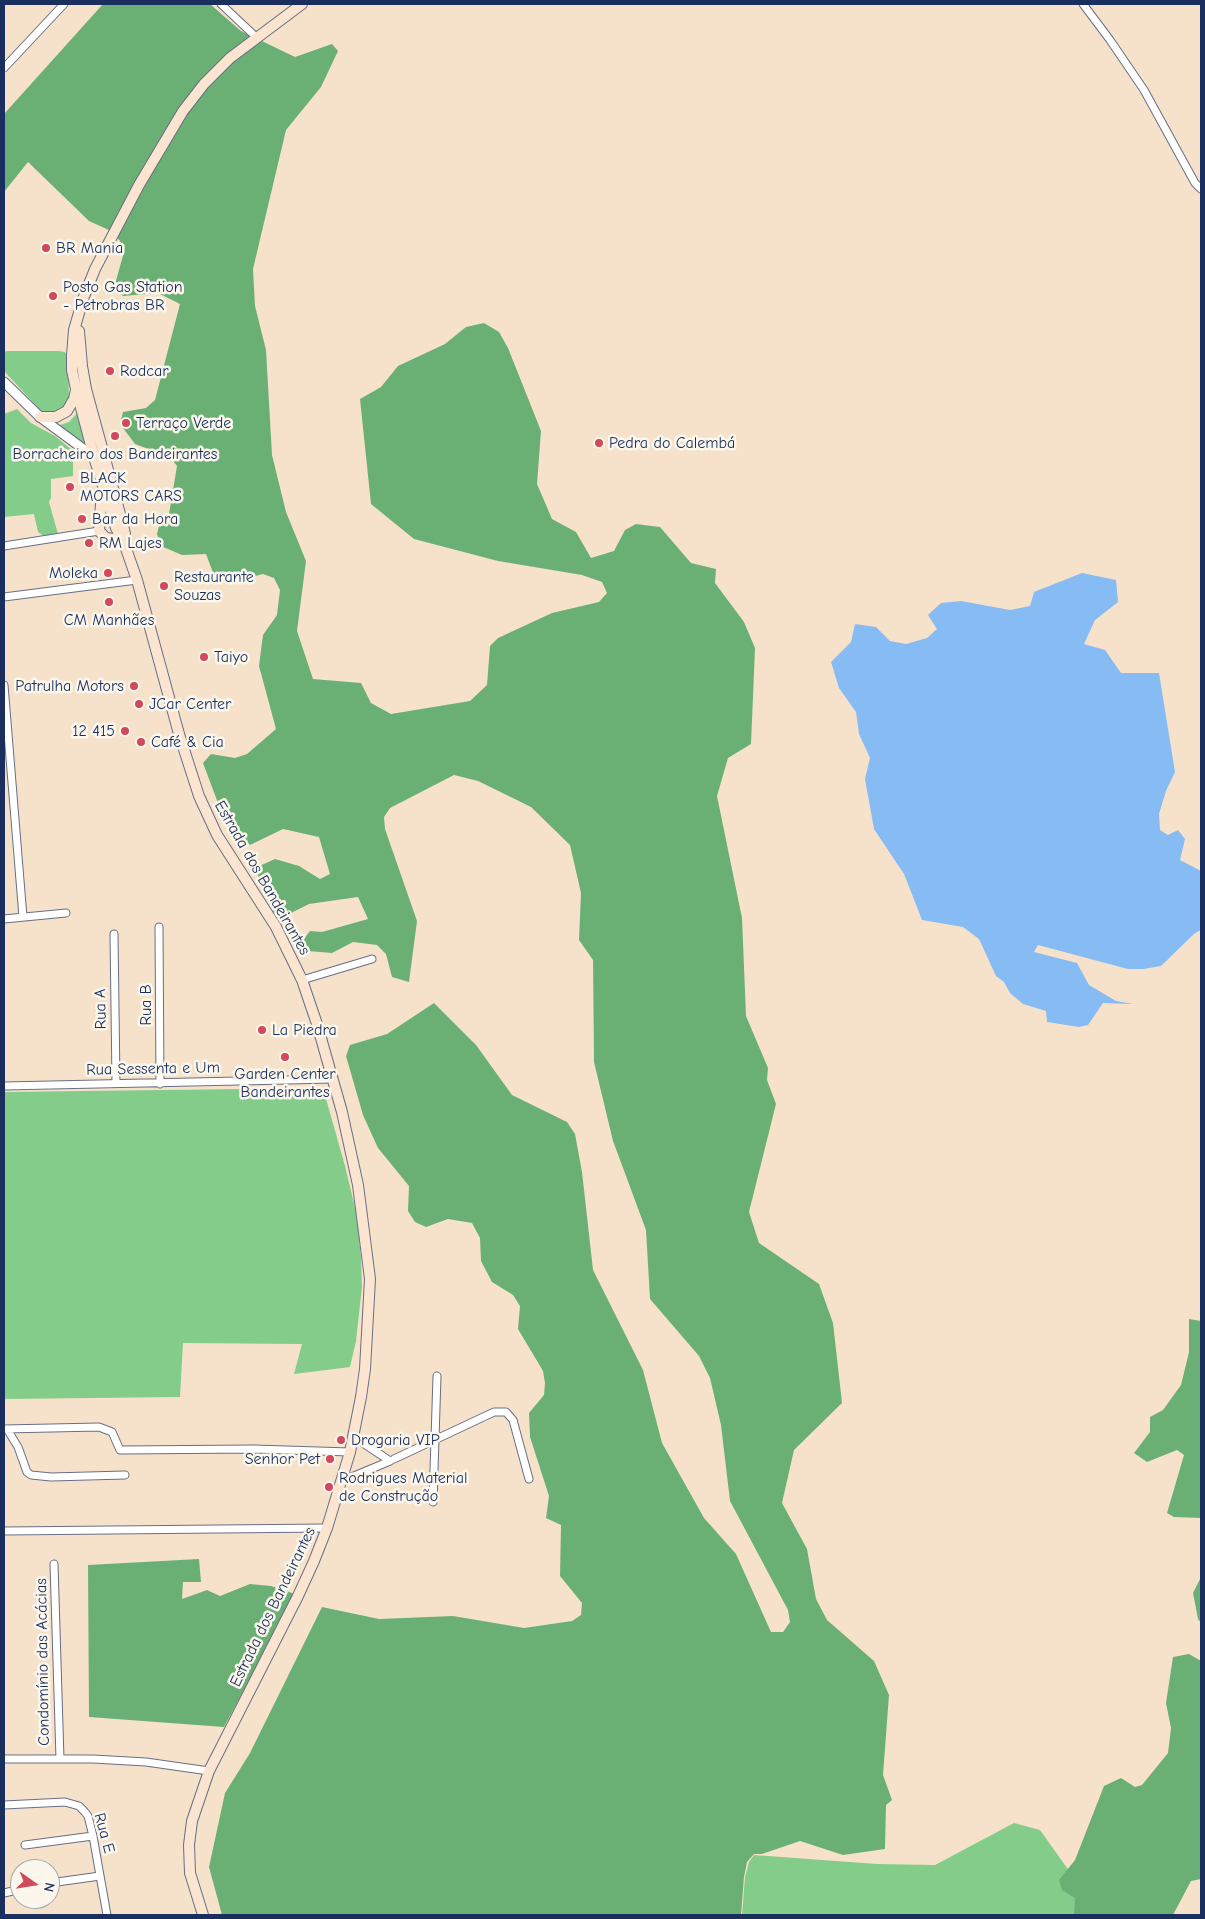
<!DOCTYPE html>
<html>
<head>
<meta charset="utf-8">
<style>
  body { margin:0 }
  #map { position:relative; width:1205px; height:1919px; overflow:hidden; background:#f6e2ca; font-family:"Comic Neue",sans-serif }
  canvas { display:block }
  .frame { position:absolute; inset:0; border:5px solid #1b2f5e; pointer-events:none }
  .north { position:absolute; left:10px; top:1859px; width:50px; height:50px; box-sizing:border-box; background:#fbf7ec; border:1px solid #a1a7b3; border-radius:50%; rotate:103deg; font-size:14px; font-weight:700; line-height:20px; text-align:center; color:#1b2f5e }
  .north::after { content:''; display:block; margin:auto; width:18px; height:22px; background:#d1495b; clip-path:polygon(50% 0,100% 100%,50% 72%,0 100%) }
</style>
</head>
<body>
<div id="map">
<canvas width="1205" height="1919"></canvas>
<div class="frame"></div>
<div class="north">N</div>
</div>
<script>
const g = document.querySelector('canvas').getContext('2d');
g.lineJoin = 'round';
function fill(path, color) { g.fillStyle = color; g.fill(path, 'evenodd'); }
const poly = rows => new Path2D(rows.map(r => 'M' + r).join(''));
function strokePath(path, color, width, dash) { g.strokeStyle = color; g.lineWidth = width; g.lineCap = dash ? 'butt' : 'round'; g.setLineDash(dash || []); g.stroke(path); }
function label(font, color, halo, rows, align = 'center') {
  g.font = font + ' "Comic Neue",sans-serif'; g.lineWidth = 5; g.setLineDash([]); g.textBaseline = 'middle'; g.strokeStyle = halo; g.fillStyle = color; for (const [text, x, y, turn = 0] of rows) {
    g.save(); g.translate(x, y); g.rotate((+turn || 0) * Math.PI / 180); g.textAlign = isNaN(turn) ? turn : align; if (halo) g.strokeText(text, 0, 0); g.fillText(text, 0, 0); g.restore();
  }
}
fill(poly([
  [7,351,58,351,65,352,68,357,69,401,65,409,52,414,41,411,4,371,4,352],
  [17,409,31,423,55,436,77,454,73,460,73,476,51,479,51,498,49,502,58,534,44,536,38,532,34,514,4,517,4,414],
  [80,410,90,451,57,426,69,422],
  [323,1088,345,1166,357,1216,361,1259,362,1287,356,1341,350,1367,294,1374,302,1344,183,1343,180,1397,4,1399,4,1092],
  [1014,1823,1040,1830,1072,1875,1083,1915,742,1915,745,1877,749,1862,754,1855,877,1864,935,1865]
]), '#83cc89');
fill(poly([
  [103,4,210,4,241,31,295,57,332,44,338,51,321,87,286,130,253,269,255,306,266,350,272,455,286,512,306,561,297,631,313,679,361,683,371,703,391,714,470,701,487,685,490,646,498,638,552,613,599,602,607,593,602,582,582,575,498,561,414,539,371,504,360,399,381,387,398,366,445,344,466,327,484,323,499,332,508,348,541,431,537,484,552,519,576,532,591,558,614,551,625,530,636,524,660,527,691,563,716,569,715,583,744,622,755,648,751,744,728,758,717,796,742,918,746,1016,768,1068,767,1080,776,1104,749,1212,759,1243,819,1284,833,1323,842,1403,794,1450,782,1503,807,1549,816,1599,827,1620,874,1661,889,1695,883,1775,892,1800,886,1805,885,1849,843,1855,800,1841,762,1854,754,1854,747,1862,744,1877,741,1915,222,1915,209,1867,225,1793,250,1753,322,1607,379,1619,453,1616,524,1628,572,1621,581,1615,582,1603,560,1576,561,1525,546,1518,549,1496,530,1437,529,1413,544,1395,545,1383,543,1371,518,1329,520,1306,513,1295,492,1282,481,1261,480,1238,472,1223,448,1219,426,1227,415,1222,408,1211,409,1186,378,1148,363,1115,346,1056,350,1045,387,1034,434,1003,476,1045,512,1095,567,1122,575,1134,582,1172,593,1270,643,1370,662,1443,704,1518,736,1554,771,1632,783,1632,790,1622,788,1610,730,1501,721,1425,710,1378,699,1356,650,1299,646,1230,613,1141,594,1062,593,960,579,940,581,893,570,845,531,807,478,781,454,775,390,808,384,817,385,829,417,921,409,982,392,977,386,954,377,945,353,942,332,953,308,951,303,940,310,931,322,932,368,919,358,897,309,904,285,916,273,913,255,868,275,859,299,866,320,879,330,874,319,837,283,829,250,845,224,819,203,763,211,754,235,758,247,754,276,729,259,666,263,635,277,615,280,590,274,578,263,574,240,580,215,578,206,554,182,555,161,546,157,534,160,522,169,514,177,466,170,457,135,444,120,424,123,412,146,408,155,400,180,304,158,293,123,296,114,288,124,252,120,241,111,231,89,221,28,162,4,192,4,114],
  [1189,1319,1201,1321,1201,1518,1174,1517,1167,1513,1184,1455,1177,1450,1147,1462,1134,1453,1150,1432,1150,1417,1163,1410,1181,1385,1189,1352],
  [199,1559,201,1582,183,1582,182,1599,207,1590,220,1596,250,1584,271,1586,295,1594,224,1727,89,1717,88,1565],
  [1201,1577,1201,1623,1198,1619,1193,1593],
  [1189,1654,1201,1661,1201,1879,1191,1881,1173,1915,1074,1915,1075,1898,1062,1890,1059,1880,1075,1860,1104,1786,1121,1778,1135,1787,1142,1785,1168,1753,1171,1728,1166,1703,1173,1657]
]), '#6ab075');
fill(poly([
  [1082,573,1116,580,1118,602,1095,620,1084,644,1105,650,1121,673,1159,673,1175,772,1166,791,1159,814,1160,830,1168,835,1178,830,1185,839,1180,860,1201,871,1201,930,1195,933,1161,966,1144,969,1128,969,1038,945,1034,952,1077,963,1089,985,1116,1001,1133,1004,1103,1003,1088,1025,1079,1027,1047,1022,1046,1011,1023,1004,1010,993,1004,982,996,976,979,939,963,927,922,920,904,874,874,829,865,779,870,758,859,734,856,712,839,688,831,662,851,642,855,624,876,627,890,641,906,644,927,638,937,629,928,615,941,603,961,601,1010,610,1030,606,1034,592]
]), '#86bbf4');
const minor = poly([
  [221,4,256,37],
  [1083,4,1110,40,1144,90,1195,183,1201,189],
  [4,68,64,4],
  [4,546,99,531],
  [4,597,137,580],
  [4,685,23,917],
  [4,919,66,913],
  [159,927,160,1084],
  [114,934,116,1083],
  [302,980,372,959],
  [4,1086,333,1079],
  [4,1429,99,1427,112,1432,120,1450,254,1449,350,1452],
  [7,1429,18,1447,27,1472,31,1475,51,1477,125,1475],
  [354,1437,390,1461],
  [394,1459,494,1412,506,1412,513,1420,529,1479],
  [342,1481,390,1461],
  [433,1502,437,1376],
  [4,1531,327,1528],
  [54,1564,60,1759],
  [4,1759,93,1759,146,1762,209,1771],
  [4,1805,65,1802,79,1806,84,1811,88,1816,93,1836,107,1915],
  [25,1845,93,1836],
  [50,1883,100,1876],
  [4,1893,13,1891]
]);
const tertiary = poly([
  [4,382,40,417,97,459]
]);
const secondary = poly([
  [79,331,82,366,86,389,123,525,125,534,123,540],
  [40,417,56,417,67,411,74,399,76,390],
  [102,491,99,531,106,538,123,540],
  [203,1915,190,1873,189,1845,192,1821,209,1771,298,1596,314,1561,327,1528,350,1452,361,1397,365,1369,370,1279,358,1185,342,1112,317,1024,302,980,276,927,217,835,199,796,179,734,137,580,123,540,116,528,94,457,76,389,72,370,72,355,74,330,83,299,95,269,139,185,183,111,204,84,230,58,302,4]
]);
strokePath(minor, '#686e84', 9);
strokePath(tertiary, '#686e84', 11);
strokePath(secondary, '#686e84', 12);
strokePath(minor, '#fff', 7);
strokePath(tertiary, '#fff', 9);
strokePath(secondary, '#fce5d0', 10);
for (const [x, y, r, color] of [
  [46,248,5,"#d1495b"],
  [53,296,5,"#d1495b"],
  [110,371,5,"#d1495b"],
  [126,423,5,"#d1495b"],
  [115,436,5,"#d1495b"],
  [599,443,5,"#d1495b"],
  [70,487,5,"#d1495b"],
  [82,519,5,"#d1495b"],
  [89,543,5,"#d1495b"],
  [108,573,5,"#d1495b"],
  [164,586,5,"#d1495b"],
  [109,602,5,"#d1495b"],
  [204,657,5,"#d1495b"],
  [134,686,5,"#d1495b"],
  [139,704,5,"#d1495b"],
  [125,731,5,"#d1495b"],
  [141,742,5,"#d1495b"],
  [262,1030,5,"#d1495b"],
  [285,1057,5,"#d1495b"],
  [341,1440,5,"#d1495b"],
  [330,1459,5,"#d1495b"],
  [329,1487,5,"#d1495b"]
]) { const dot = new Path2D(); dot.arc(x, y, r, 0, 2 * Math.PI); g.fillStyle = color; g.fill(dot); strokePath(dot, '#fbf7ec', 2); }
label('16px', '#1b2f5e', '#fbf7ec', [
  ["BR Mania",56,248],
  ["Posto Gas Station",63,287],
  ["- Petrobras BR",63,305],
  ["Rodcar",120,371],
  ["Terraço Verde",136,423],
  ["Pedra do Calembá",609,443],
  ["Borracheiro dos Bandeirantes",115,454,"center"],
  ["BLACK",80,478],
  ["MOTORS CARS",80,496],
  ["Bar da Hora",92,519],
  ["RM Lajes",99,543],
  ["Moleka",98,573,"right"],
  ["Restaurante",174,577],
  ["Souzas",174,595],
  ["CM Manhães",109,620,"center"],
  ["Taiyo",214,657],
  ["Patrulha Motors",124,686,"right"],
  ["JCar Center",149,704],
  ["12 415",115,731,"right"],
  ["Café & Cia",151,742],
  ["La Piedra",272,1030],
  ["Garden Center",285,1074,"center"],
  ["Bandeirantes",285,1092,"center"],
  ["Drogaria VIP",351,1440],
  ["Senhor Pet",320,1459,"right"],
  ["Rodrigues Material",339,1478],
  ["de Construção",339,1496]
], 'left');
label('16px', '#1b2f5e', '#fbf7ec', [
  ["Estrada dos Bandeirantes",262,878,60],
  ["Rua B",146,1005,-90],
  ["Rua A",101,1009,-91],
  ["Rua Sessenta e Um",153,1069,-1],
  ["Estrada dos Bandeirantes",273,1607,-64],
  ["Condomínio das Acácias",43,1662,-91],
  ["Rua E",104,1833,75]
]);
</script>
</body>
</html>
